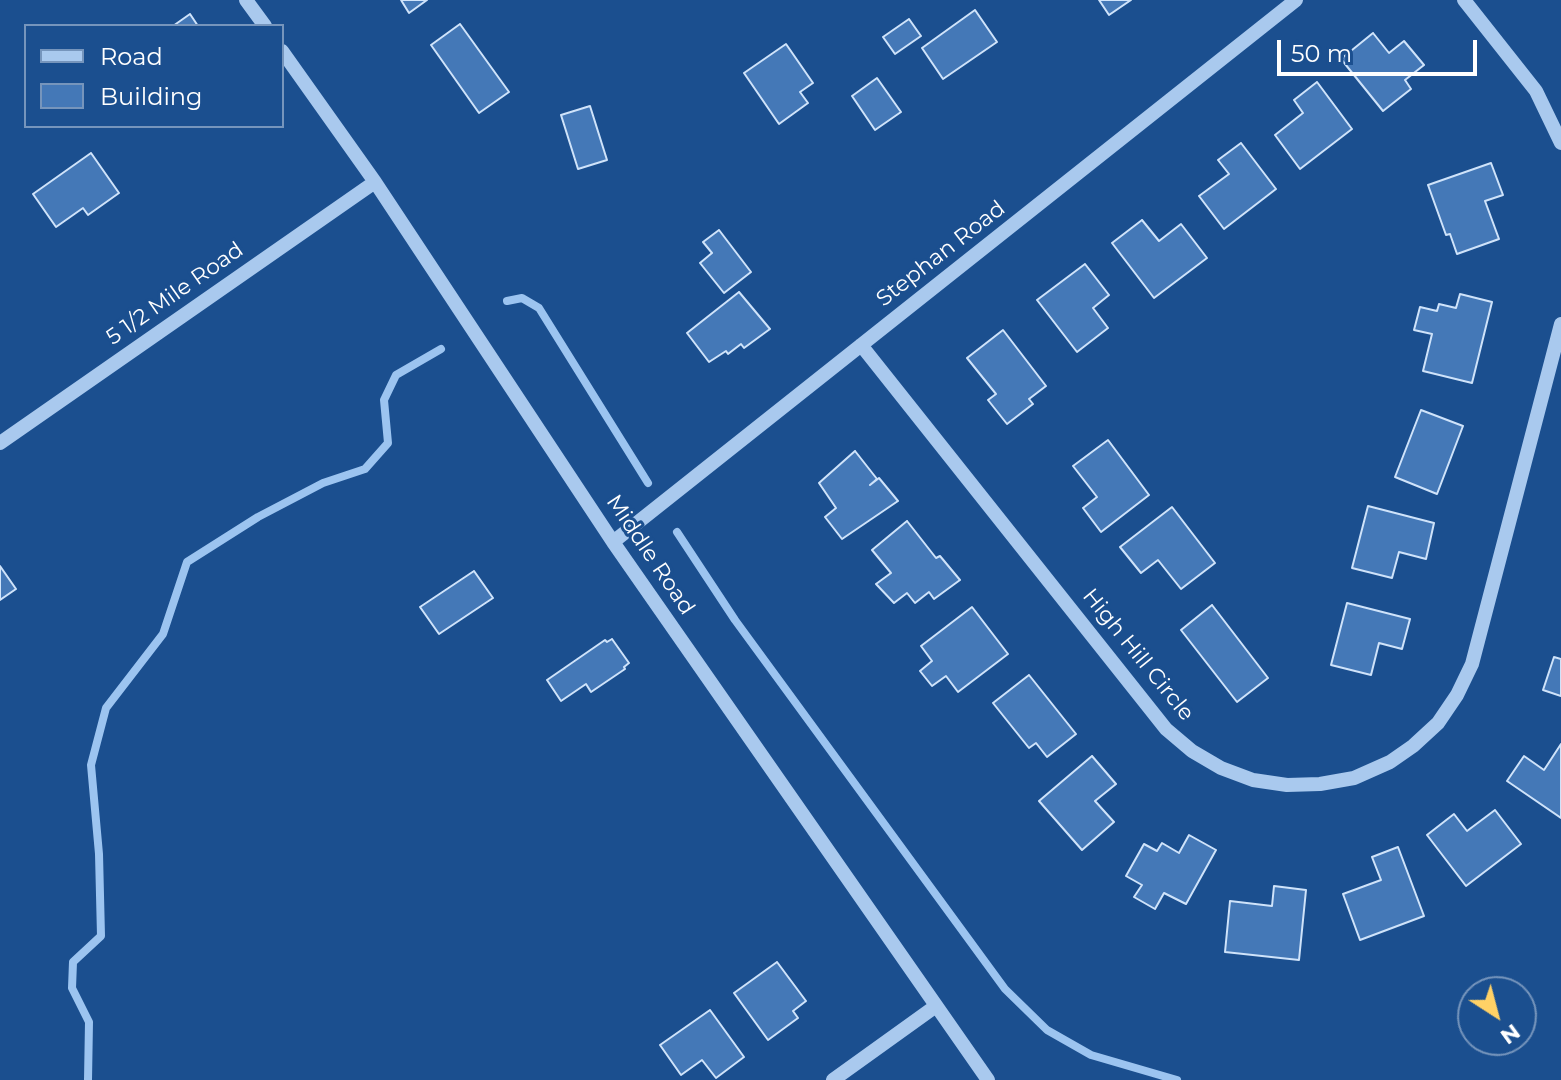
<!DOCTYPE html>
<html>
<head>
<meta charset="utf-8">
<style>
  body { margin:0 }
  #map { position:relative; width:1561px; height:1080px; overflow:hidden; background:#1b4f8f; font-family:Montserrat,sans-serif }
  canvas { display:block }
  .legend { position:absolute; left:24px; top:24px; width:260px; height:104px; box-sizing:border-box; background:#1b4f8f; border:2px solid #7695bc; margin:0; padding:10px 14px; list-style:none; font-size:24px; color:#fff }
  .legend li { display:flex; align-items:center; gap:16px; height:40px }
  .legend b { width:40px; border:2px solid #7695bc }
  .north { position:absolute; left:1457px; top:976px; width:80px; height:80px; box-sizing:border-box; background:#1b4f8f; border:2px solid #7695bc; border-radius:50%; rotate:144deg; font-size:22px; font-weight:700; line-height:32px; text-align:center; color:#fff }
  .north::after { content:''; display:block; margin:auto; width:28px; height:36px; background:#ffd166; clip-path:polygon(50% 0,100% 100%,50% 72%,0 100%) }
  .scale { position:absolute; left:1277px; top:40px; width:200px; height:36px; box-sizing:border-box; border:4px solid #fff; border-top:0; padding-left:10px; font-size:24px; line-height:28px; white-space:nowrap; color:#fff; -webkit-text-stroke:6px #1b4f8f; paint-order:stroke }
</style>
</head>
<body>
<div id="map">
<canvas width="1561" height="1080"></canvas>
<ul class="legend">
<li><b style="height:10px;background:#a9c9ee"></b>Road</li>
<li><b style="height:22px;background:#4478b7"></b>Building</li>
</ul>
<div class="north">N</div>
<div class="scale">50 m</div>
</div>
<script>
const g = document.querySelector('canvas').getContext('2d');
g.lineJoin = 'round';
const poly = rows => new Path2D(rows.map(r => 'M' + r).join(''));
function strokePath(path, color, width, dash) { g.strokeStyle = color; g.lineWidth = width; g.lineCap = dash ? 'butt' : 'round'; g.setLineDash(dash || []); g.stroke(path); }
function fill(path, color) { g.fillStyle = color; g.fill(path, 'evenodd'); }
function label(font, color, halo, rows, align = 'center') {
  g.font = font + ' Montserrat,sans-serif'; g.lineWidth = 6; g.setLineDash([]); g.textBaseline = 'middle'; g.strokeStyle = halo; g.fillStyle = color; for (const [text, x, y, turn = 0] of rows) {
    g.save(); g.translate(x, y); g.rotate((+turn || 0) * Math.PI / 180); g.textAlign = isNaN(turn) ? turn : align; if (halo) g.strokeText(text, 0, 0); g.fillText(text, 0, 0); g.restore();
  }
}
strokePath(poly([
  [507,301,522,298,539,308,648,483],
  [677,532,735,620,1005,989,1047,1030,1091,1055,1177,1080],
  [88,1080,89,1022,72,988,73,962,101,936,99,854,91,765,106,708,163,634,187,562,258,517,323,483,365,469,388,443,384,400,396,375,441,349]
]), '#9cc4f0', 8);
const building = poly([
  [401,0,427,0,409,13,401,0],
  [1099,0,1131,0,1109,15,1099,0],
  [975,10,997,42,943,79,922,48,975,10],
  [190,14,198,26,173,26,190,14],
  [909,19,921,36,895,54,883,37,909,19],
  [460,24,509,92,479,113,431,45,460,24],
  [1373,33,1389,53,1404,41,1424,65,1405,80,1411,89,1383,111,1341,59,1373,33],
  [786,44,813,83,800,92,808,103,779,124,744,73,786,44],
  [877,78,901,112,875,130,852,96,877,78],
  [1317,82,1352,129,1300,169,1275,135,1303,113,1294,100,1317,82],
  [590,106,607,160,578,169,561,115,590,106],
  [1241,143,1276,189,1224,229,1199,196,1229,174,1218,160,1241,143],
  [91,153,119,193,88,215,83,208,56,227,33,194,91,153],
  [1491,163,1503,195,1485,201,1499,239,1457,254,1450,234,1446,235,1428,185,1491,163],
  [1142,220,1159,241,1181,224,1207,258,1154,298,1112,243,1142,220],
  [719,230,751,272,724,293,700,263,712,253,703,242,719,230],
  [1085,264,1109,295,1093,308,1108,328,1077,352,1037,300,1085,264],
  [739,292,770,329,744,348,741,344,728,354,726,351,709,362,687,333,739,292],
  [1460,294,1492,302,1472,383,1423,371,1432,334,1414,330,1420,307,1437,311,1439,304,1456,308,1460,294],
  [1003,330,1046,386,1029,399,1033,404,1007,424,988,400,996,394,967,358,1003,330],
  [1421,410,1463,426,1437,494,1395,477,1421,410],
  [1108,440,1149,495,1101,532,1083,508,1097,497,1073,466,1108,440],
  [855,451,877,479,870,485,879,478,898,501,842,539,825,517,836,508,819,483,855,451],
  [1368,506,1434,523,1426,559,1399,552,1392,578,1352,568,1368,506],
  [1172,507,1215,563,1181,589,1158,560,1141,573,1120,547,1172,507],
  [907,521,936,558,940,556,960,580,934,599,929,592,915,603,907,593,894,603,876,584,891,573,872,550,907,521],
  [0,566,16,589,0,600,0,566],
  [474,571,493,598,439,634,420,607,474,571],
  [1347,603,1410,619,1402,649,1379,643,1371,675,1331,665,1347,603],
  [1212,605,1268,678,1237,702,1181,630,1212,605],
  [972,607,1008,654,958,692,946,676,932,686,920,671,932,661,921,646,972,607],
  [612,639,629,663,624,667,625,669,591,692,586,684,561,701,547,680,605,640,607,642,612,639],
  [1554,657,1561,659,1561,696,1543,690,1554,657],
  [1029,675,1076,734,1047,757,1036,743,1029,748,993,703,1029,675],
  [1561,744,1561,818,1507,781,1524,756,1544,770,1561,744],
  [1092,756,1116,784,1095,801,1114,822,1082,850,1039,801,1092,756],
  [1495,810,1521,844,1466,886,1427,835,1454,814,1467,831,1495,810],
  [1189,835,1216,850,1186,904,1164,893,1155,909,1134,897,1142,885,1126,876,1144,844,1157,851,1162,843,1179,853,1189,835],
  [1398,847,1424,916,1360,940,1343,894,1381,880,1372,857,1398,847],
  [1274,886,1306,890,1299,960,1225,952,1230,901,1272,906,1274,886],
  [777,962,806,1001,793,1011,798,1018,768,1040,734,993,777,962],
  [710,1010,744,1057,716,1078,702,1060,681,1075,660,1045,710,1010]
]);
fill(building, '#4478b7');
strokePath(building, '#cfe3fa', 2);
strokePath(poly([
  [246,0,265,26],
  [1464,0,1536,91,1561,143],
  [282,51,375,182,613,542,988,1080],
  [861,345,1166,729,1192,751,1221,768,1253,780,1287,785,1320,784,1354,778,1390,762,1413,746,1438,723,1457,695,1472,664,1561,324],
  [0,443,375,182],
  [613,542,1296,0],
  [833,1080,936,1006]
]), '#a9c9ee', 14);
label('22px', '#fff', '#1b4f8f', [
  ["Stephan Road",941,254,-38],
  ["5 1/2 Mile Road",175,294,-35],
  ["Middle Road",650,555,56],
  ["High Hill Circle",1138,655,51]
]);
</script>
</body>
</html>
